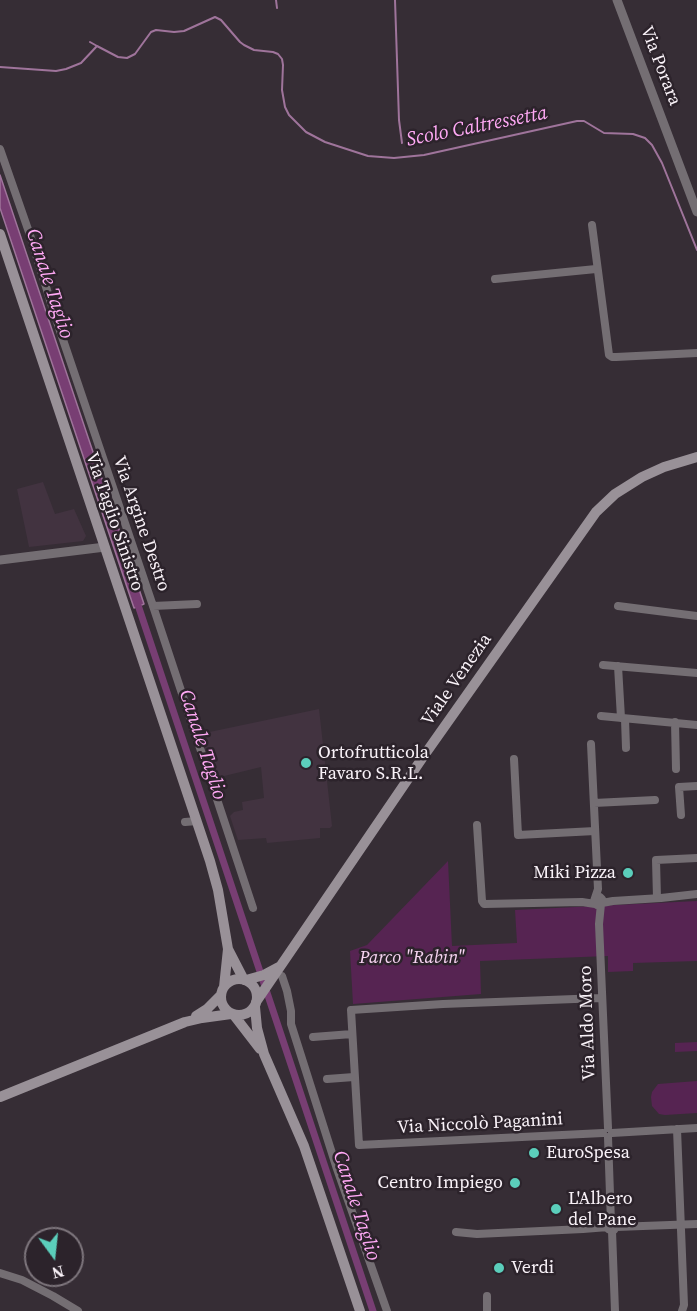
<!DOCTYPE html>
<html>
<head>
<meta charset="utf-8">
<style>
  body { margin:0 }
  #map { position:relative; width:697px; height:1311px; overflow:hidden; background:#362d35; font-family:"Source Serif 4",serif }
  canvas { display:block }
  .north { position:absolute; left:24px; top:1227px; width:60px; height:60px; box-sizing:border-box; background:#2c232b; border:2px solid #7e767d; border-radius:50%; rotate:165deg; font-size:16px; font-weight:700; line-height:24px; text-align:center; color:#f9f2f8 }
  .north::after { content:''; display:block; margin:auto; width:21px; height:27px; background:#5bcebb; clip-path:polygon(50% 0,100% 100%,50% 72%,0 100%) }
</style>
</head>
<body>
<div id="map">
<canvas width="697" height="1311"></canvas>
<div class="north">N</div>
</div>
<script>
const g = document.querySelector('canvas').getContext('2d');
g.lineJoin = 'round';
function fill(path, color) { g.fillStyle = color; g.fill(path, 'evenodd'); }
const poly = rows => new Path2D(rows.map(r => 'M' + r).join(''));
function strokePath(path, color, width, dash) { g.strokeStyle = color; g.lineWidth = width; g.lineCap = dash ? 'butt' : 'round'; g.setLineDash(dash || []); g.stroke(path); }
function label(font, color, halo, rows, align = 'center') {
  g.font = font + ' "Source Serif 4",serif'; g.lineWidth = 5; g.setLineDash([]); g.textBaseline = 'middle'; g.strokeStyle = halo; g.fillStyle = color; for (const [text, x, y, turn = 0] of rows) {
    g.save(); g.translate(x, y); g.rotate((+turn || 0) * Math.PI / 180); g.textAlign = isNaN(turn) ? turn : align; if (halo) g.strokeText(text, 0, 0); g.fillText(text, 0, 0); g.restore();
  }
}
fill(poly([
  [43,482,55,514,74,509,86,536,83,541,29,547,17,489],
  [319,709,332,826,330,828,320,828,320,838,267,843,266,838,238,840,230,816,234,812,243,810,242,802,264,798,261,767,216,778,200,734]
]), '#423340');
fill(poly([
  [448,861,452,946,517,943,515,910,697,901,697,961,633,963,633,971,608,972,608,956,480,961,481,994,353,1004,350,951,367,945],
  [697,1042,697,1051,675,1052,675,1043],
  [697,1081,697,1113,665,1115,659,1114,652,1106,651,1097,652,1092,658,1084]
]), '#562452');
const water = poly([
  [0,175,144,604,134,608,0,208,0,175]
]);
fill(water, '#783e73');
strokePath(water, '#9f749b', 1.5);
strokePath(poly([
  [276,0,277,8],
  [395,0,399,120,402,143],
  [90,42,97,46],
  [0,67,56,71,66,69,81,63,97,46,118,57,127,58,135,54,151,32,156,30,174,32,184,31,215,17,221,20,240,42,244,45,254,50,273,52,278,54,282,59,283,65,282,90,285,107,289,115,306,132,325,142,368,156,394,158,424,155,577,121,584,121,604,133,633,134,645,138,652,145,662,163,697,250]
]), '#9f749b', 2);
strokePath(poly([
  [136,599,373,1311]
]), '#783e73', 7);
strokePath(poly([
  [0,149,30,235,55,316,153,606,253,908],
  [592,225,609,355,612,357,616,357,697,353],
  [495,279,596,269],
  [153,606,197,604],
  [618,606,697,616],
  [603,665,697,673],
  [618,666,621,718],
  [601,716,697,725],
  [625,719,626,748],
  [675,722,676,769],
  [591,744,598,889,594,901,597,905,601,904,602,899,600,897,596,897],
  [514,759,518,835,595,831],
  [594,803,655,800],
  [681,815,679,787,697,786],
  [185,822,197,821],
  [477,825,482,901,484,904,582,902,595,904],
  [657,898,656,860,697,858],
  [602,903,613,901,661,898,697,894],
  [601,904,599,924,608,1128],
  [282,976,287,991,291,1011,291,1024,337,1169,387,1311],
  [601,998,443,1004,351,1010,359,1145,603,1133],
  [313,1037,352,1034],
  [327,1079,354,1077],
  [677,1129,684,1305,682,1311],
  [612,1133,697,1128],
  [608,1137,611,1223],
  [616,1227,614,1230,612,1231,608,1229,608,1227,611,1223,615,1224,616,1227,697,1224],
  [612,1231,615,1311],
  [456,1232,477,1234,583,1229,608,1227],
  [0,1273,22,1280,53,1296,78,1311],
  [487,1296,487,1311]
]), '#746e73', 8);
strokePath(poly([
  [617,0,697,212],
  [0,560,105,547]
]), '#746e73', 9);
strokePath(poly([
  [0,234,210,861,218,890,228,949,224,987],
  [228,949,244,980],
  '221 997a18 18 0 1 1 36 0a18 18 0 1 1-36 0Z',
  [246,980,264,975,279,967],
  [256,1002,423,757,596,512,615,494,642,477,664,467,697,457],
  [255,1007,257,1028,264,1054,304,1146,360,1311],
  [233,1014,260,1049],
  [196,1016,207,1009,221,995],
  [0,1097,185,1022,202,1018,231,1014]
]), '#999198', 10);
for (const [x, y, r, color] of [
  [306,763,6,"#5bcebb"],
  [628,873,6,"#5bcebb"],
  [534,1153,6,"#5bcebb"],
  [515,1183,6,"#5bcebb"],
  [556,1209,6,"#5bcebb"],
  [499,1268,6,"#5bcebb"]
]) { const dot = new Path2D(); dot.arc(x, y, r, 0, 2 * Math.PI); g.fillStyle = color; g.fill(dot); strokePath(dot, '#2c232b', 2); }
label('18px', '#f9f2f8', '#2c232b', [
  ["Via Porara",660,66,69],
  ["Via Taglio Sinistro",114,522,71],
  ["Via Argine Destro",141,524,71],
  ["Viale Venezia",457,680,-55],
  ["Via Aldo Moro",588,1023,-92],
  ["Via Niccolò Paganini",480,1124,-3]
]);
label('18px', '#f9f2f8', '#2c232b', [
  ["Ortofrutticola",318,753],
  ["Favaro S.R.L.",318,774],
  ["Miki Pizza",616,873,"right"],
  ["EuroSpesa",546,1153],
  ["Centro Impiego",503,1183,"right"],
  ["L'Albero",568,1199],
  ["del Pane",568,1220],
  ["Verdi",511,1268]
], 'left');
label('italic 18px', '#f7d4f2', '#2c232b', [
  ["Parco \"Rabin\"",412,958]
]);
label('italic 20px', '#ffa9f5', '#2c232b', [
  ["Scolo Caltressetta",477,127,-11],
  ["Canale Taglio",49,284,72],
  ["Canale Taglio",202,745,72],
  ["Canale Taglio",356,1206,72]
]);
</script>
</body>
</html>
